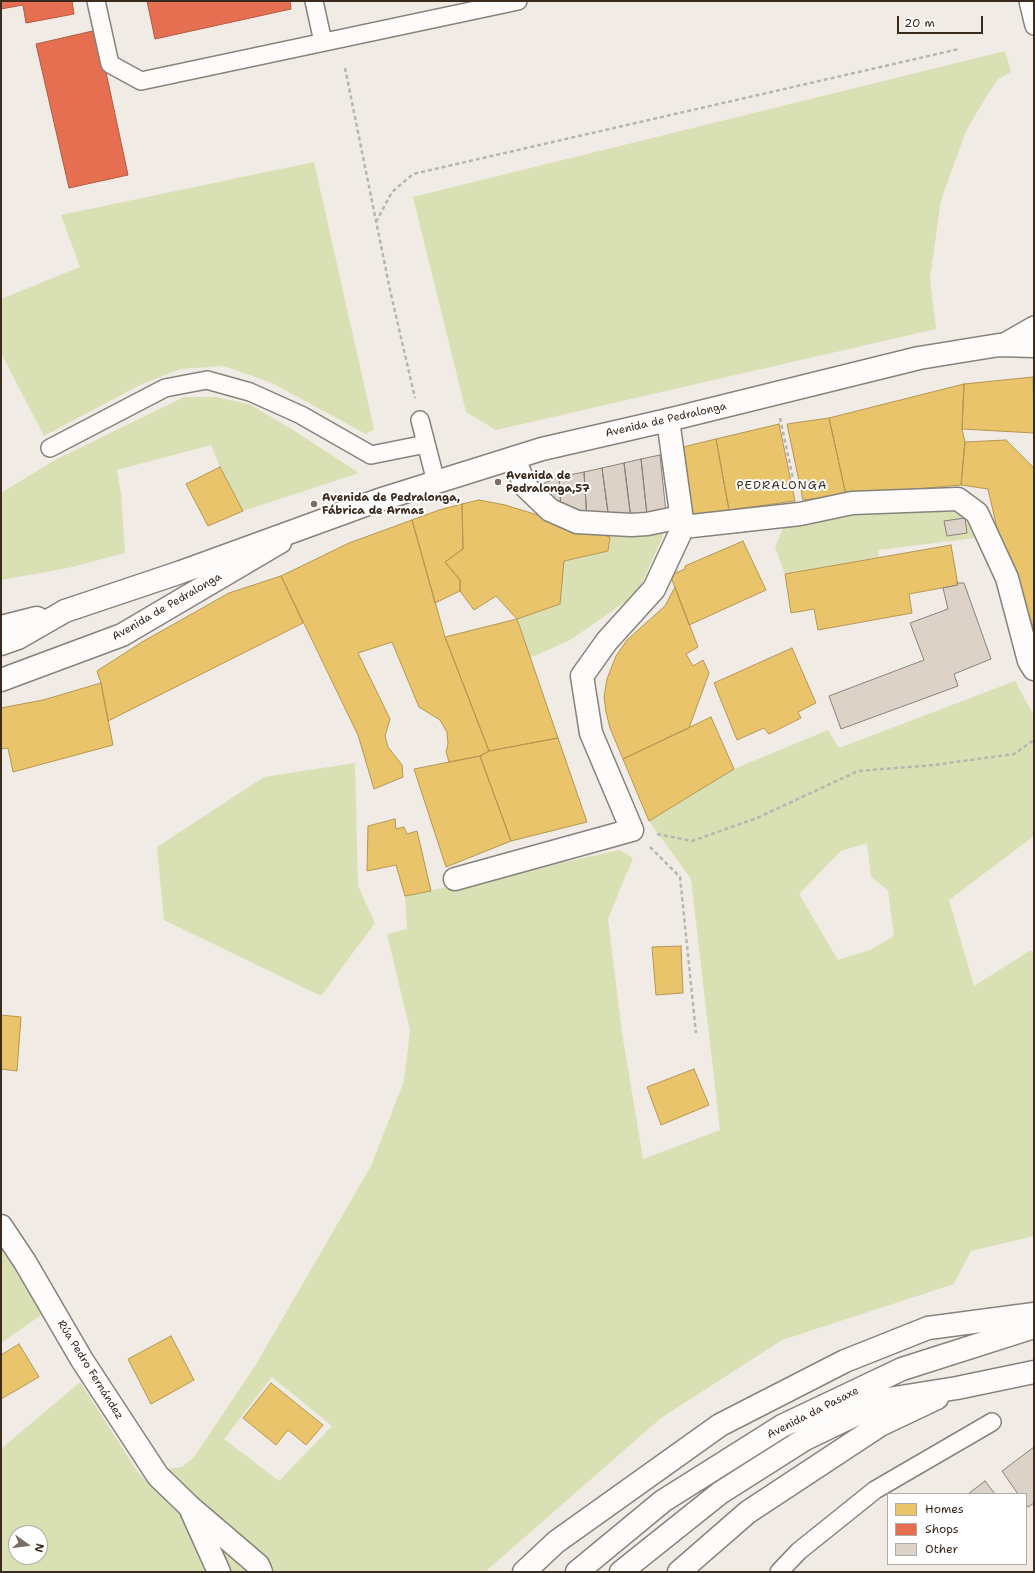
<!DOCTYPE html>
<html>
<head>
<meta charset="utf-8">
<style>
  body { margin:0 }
  #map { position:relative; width:1035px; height:1573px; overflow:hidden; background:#f1ebe5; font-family:"Shantell Sans",sans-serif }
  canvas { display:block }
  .frame { position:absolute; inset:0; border:2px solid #3b2a1e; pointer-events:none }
  .legend { position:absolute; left:887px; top:1493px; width:140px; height:72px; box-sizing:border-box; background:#fff; border:1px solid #b1aaa5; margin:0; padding:5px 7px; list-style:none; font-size:12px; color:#3b2a1e }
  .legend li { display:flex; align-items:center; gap:8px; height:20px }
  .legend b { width:20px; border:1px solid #b1aaa5 }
  .north { position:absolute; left:8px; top:1525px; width:40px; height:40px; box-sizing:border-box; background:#fff; border:1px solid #b1aaa5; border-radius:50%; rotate:104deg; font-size:11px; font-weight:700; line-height:16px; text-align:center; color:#3b2a1e }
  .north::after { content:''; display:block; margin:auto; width:14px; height:18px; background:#7b6e64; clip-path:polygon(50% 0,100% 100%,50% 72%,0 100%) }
  .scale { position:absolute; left:897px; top:16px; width:86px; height:18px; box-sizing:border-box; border:2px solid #3b2a1e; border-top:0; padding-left:5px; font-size:12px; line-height:14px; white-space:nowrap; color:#3b2a1e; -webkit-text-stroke:3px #fff; paint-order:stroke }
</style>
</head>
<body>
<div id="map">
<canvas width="1035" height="1573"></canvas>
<div class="frame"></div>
<ul class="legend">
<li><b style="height:11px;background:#e9c46a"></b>Homes</li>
<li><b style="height:11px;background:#e76f51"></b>Shops</li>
<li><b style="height:11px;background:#dcd2c7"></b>Other</li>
</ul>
<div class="north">N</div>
<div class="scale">20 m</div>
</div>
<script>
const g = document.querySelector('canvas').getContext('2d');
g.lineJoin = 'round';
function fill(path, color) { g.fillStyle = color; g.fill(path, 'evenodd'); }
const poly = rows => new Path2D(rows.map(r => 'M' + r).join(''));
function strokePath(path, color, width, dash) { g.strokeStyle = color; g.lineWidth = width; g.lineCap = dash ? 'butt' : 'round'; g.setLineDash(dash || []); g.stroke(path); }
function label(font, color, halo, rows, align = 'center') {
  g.font = font + ' "Shantell Sans",sans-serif'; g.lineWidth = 4; g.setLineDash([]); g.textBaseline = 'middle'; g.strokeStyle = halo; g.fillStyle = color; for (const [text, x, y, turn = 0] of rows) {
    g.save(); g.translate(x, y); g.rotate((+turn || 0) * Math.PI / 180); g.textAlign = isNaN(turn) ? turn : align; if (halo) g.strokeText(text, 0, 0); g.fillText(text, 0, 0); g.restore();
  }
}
fill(poly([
  [1005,51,1011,72,998,79,986,97,966,131,941,200,930,278,936,329,496,430,466,412,413,197],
  [314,162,374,429,366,434,272,383,224,366,180,369,140,385,44,436,1,353,1,299,80,267,61,215],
  [184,397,215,397,249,404,290,428,359,473,243,511,220,467,211,445,117,470,121,494,125,553,68,568,1,580,1,493,55,460],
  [904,507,950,510,965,518,975,538,878,550,879,557,785,574,775,547,786,521],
  [662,530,663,536,637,594,570,640,530,658,517,619,564,561,608,551,610,537],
  [1015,681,1034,716,1034,836,949,900,974,986,1031,950,1034,953,1034,1236,971,1251,954,1284,782,1340,661,1418,485,1572,274,1572,273,1566,236,1531,193,1493,167,1469,182,1467,194,1457,255,1366,371,1166,404,1081,410,1030,387,934,407,929,405,896,620,850,633,858,608,919,622,1033,643,1159,720,1130,691,879,649,821,734,769,828,730,839,748],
  [867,843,871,877,888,890,894,936,870,950,838,960,799,894,841,851],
  [272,1377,332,1426,279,1481,224,1439],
  [355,763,358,886,375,923,321,996,164,920,157,847,264,777],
  [1,1246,43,1314,1,1343],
  [80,1382,139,1474,251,1572,1,1572,1,1449],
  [16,1533,40,1533,40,1557,16,1557]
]), '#d9e0b4');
const homes = poly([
  [1033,377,1034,433,962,429,964,384,1033,377],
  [964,384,962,429,965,442,961,485,846,495,829,418,964,384],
  [829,418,846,495,803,500,787,424,829,418],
  [779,424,795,501,729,510,716,439,779,424],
  [716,439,729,510,690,515,683,447,716,439],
  [1006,440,1034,468,1034,629,997,528,988,489,961,485,965,442,1006,440],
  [220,467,243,511,208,526,186,484,220,467],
  [479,500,505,505,610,537,608,551,564,561,560,604,517,619,496,596,474,610,460,591,460,580,445,562,463,549,462,504,479,500],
  [462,504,463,549,445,562,460,580,460,591,435,603,412,520,439,510,462,504],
  [412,520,445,637,489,751,480,756,449,762,446,752,448,744,447,732,440,720,419,707,392,642,358,653,390,719,385,736,388,747,402,765,403,777,374,789,358,735,281,576,349,543,412,520],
  [743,541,766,590,689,625,671,577,673,574,685,569,685,566,743,541],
  [951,545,958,585,909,594,912,613,818,630,814,609,791,613,785,574,951,545],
  [281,576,303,623,108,721,101,683,97,671,142,642,229,593,281,576],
  [675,587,698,647,686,654,693,666,703,660,709,673,689,728,623,759,610,728,606,712,604,697,607,679,616,656,627,640,665,606,675,587],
  [517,619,558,738,489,751,445,637,517,619],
  [792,648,816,703,798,712,801,718,769,734,764,728,737,740,714,683,792,648],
  [101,683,113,745,13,772,8,748,1,749,1,708,43,700,101,683],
  [711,717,734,769,649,821,623,759,711,717],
  [558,738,587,822,511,841,480,756,489,751,558,738],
  [480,756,511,841,446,867,414,769,480,756],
  [395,819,396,829,404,827,407,834,417,831,431,891,405,896,396,865,367,871,368,826,395,819],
  [681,946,683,993,656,995,652,947,681,946],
  [1,1015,21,1017,17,1071,1,1069,1,1015],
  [694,1069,709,1105,661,1125,647,1087,694,1069],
  [171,1336,194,1380,151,1404,128,1359,171,1336],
  [19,1344,39,1377,1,1399,1,1355,19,1344],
  [271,1383,323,1425,306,1445,288,1430,276,1445,243,1418,271,1383]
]);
fill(homes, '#e9c46a');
strokePath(homes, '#b59653', 1);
const shops = poly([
  [1,1,72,1,74,14,26,23,23,5,1,9,1,1],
  [147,1,290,1,291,9,155,39,147,1],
  [97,30,128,175,69,188,36,44,97,30]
]);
fill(shops, '#e76f51');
strokePath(shops, '#b35a42', 1);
const building = poly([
  [660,455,666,513,647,515,641,459,660,455],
  [641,459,647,515,631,519,624,463,641,459],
  [624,463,631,519,609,520,602,468,624,463],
  [602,468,609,520,587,520,584,472,602,468],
  [584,472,587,520,561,508,559,477,584,472],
  [559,477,561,508,548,498,542,484,559,477],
  [965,518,967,533,947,536,944,521,965,518],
  [957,583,964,583,991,659,954,674,958,686,841,729,829,696,924,660,910,623,948,609,943,588,958,585,957,583],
  [1034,1447,1034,1503,1028,1507,1026,1504,1026,1494,1018,1494,1002,1471,1034,1447],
  [985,1481,995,1494,968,1494,985,1481]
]);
fill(building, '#dcd2c7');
strokePath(building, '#88827c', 1);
const service = poly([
  [96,1,110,64,141,81,518,1],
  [314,1,323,42],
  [1028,1,1034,26],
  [999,345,1034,325],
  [420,420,436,482],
  [50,448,165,388,207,380,250,392,301,415,371,455,426,444],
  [779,1572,799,1551,875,1490,992,1422]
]);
const pedestrian = poly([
  [514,458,525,486,550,510,577,522,631,525,647,524,681,517]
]);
const minor = poly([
  [683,527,800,514,852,503,958,499,977,513,1007,578,1029,661,1034,669],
  [1,680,122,635,280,542],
  [455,879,632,830,591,733,582,676,607,641,654,589,683,527,668,420],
  [1,1226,25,1262,82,1360,158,1476,189,1506,258,1565,261,1572],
  [192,1512,219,1572]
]);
const tertiary = poly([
  [65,611,181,572,379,500,542,449,668,420,919,358,999,345,1034,346]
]);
const primary = poly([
  [524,1572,556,1542,720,1425,845,1361,928,1328,1034,1314],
  [577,1572,663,1501,782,1426,902,1369,1034,1327],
  [621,1572,720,1493,805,1439,888,1399,957,1388,1034,1372],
  [679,1572,748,1512,880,1425,937,1398]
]);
const trunk = poly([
  [1,627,37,618],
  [1,644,18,638,65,611]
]);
strokePath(service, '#88827c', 20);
strokePath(pedestrian, '#88827c', 25);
strokePath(minor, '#88827c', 25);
strokePath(tertiary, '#88827c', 25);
strokePath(primary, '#88827c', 25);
strokePath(trunk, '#88827c', 25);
strokePath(poly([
  [345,68,390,290,415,398],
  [376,222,392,192,413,174,959,49],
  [780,418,795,488],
  [657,834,692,841,757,818,858,771,934,765,1014,754,1034,740],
  [650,847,680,877,696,1033]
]), '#b7b5b2', 2.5, [4, 3]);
strokePath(service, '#fdfcfb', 17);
strokePath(pedestrian, '#fdfcfb', 22);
strokePath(minor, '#fdfcfb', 22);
strokePath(tertiary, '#fdfcfb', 22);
strokePath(primary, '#fdfcfb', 22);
strokePath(trunk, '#fdfcfb', 22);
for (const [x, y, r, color] of [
  [498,482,4,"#7b6e64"],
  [314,504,4,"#7b6e64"]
]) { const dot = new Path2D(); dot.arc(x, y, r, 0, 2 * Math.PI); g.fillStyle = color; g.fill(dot); strokePath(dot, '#fff', 1.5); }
label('11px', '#3b2a1e', '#fff', [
  ["Avenida de Pedralonga",666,420,-13],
  ["Avenida de Pedralonga",167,607,-30],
  ["Rúa Pedro Fernández",90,1370,58],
  ["Avenida da Pasaxe",813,1413,-27]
]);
label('bold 11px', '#3b2a1e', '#fff', [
  ["Avenida de",506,476],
  ["Pedralonga,57",506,489],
  ["Avenida de Pedralonga,",322,498],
  ["Fábrica de Armas",322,511]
], 'left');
g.letterSpacing = '1px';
label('12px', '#3b2a1e', '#fff', [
  ["PEDRALONGA",782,486]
]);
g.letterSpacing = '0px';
</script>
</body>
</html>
